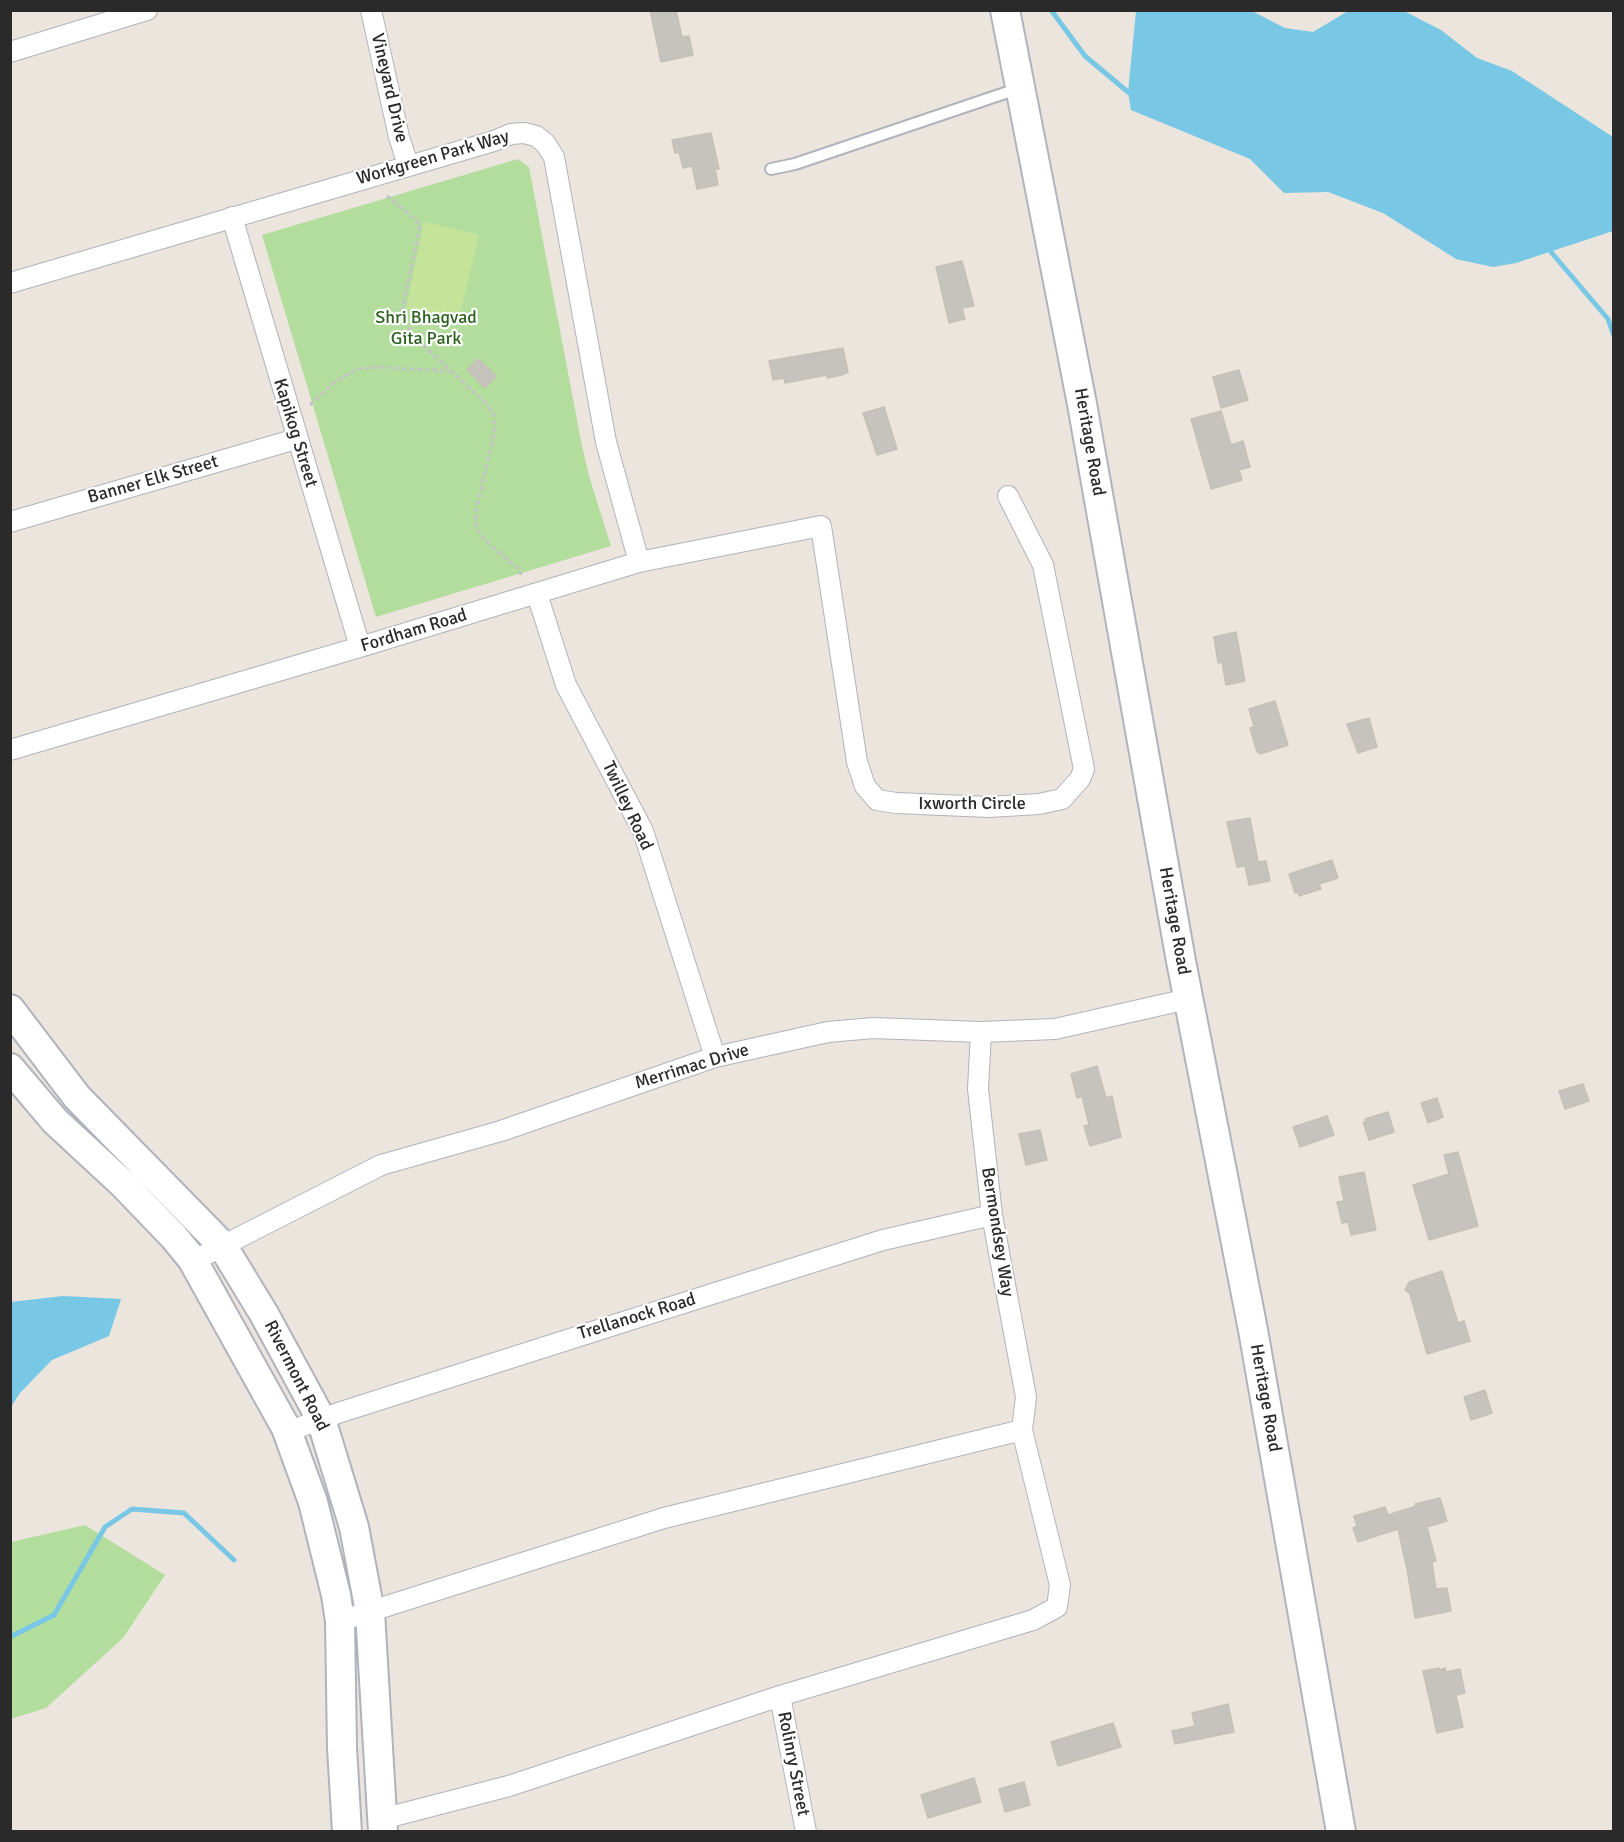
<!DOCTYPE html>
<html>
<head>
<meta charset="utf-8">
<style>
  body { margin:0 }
  #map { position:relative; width:1624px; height:1842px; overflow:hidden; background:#ebe5dd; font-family:Signika,sans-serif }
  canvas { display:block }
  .frame { position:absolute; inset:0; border:12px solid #2a2a2a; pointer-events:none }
</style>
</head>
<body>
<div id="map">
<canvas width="1624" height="1842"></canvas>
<div class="frame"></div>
</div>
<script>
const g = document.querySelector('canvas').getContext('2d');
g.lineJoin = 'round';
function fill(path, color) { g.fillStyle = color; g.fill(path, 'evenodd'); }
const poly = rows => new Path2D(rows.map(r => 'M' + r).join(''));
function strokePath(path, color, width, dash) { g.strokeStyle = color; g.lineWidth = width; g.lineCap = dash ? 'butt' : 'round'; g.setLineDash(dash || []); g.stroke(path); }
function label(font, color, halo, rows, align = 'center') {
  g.font = font + ' Signika,sans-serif'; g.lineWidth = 4.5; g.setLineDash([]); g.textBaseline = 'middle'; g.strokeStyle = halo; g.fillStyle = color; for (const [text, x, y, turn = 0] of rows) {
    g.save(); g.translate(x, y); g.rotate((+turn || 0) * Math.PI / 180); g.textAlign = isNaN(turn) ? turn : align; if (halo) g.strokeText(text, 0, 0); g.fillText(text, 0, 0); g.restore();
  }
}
fill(poly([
  [518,159,529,167,581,441,589,476,611,546,376,617,262,235],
  [85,1525,165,1575,123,1638,46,1708,11,1719,11,1542]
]), '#b3dd9d');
fill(poly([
  [424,222,479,235,458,322,406,309]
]), '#c5e49a');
fill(poly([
  [1136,11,1252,11,1285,28,1313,32,1348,11,1404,11,1441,30,1477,58,1512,71,1613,137,1613,231,1516,263,1493,267,1456,259,1383,213,1328,192,1284,193,1250,159,1131,110,1128,92],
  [63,1296,121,1299,109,1336,52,1360,20,1393,11,1407,11,1302]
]), '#78c8e5');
strokePath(poly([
  [1051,10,1085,56,1128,92],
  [1551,252,1608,319,1614,336],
  [10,1637,54,1615,105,1527,132,1509,184,1513,234,1560]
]), '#78c8e5', 5);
const building = poly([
  [650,10,676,10,682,37,689,36,693,55,661,62,650,10],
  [711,133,719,169,715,169,718,185,697,189,692,166,683,168,679,152,675,153,672,140,711,133],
  [962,261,974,306,962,308,965,319,949,323,936,267,962,261],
  [843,348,848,372,842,375,827,378,827,375,785,383,784,378,773,380,769,361,843,348],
  [478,359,496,376,485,388,467,370,478,359],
  [1239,370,1248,400,1221,408,1213,377,1239,370],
  [884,407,897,449,877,455,863,413,884,407],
  [1221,411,1231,445,1243,441,1250,467,1239,470,1242,480,1211,489,1191,419,1221,411],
  [1236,632,1245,681,1226,685,1222,662,1218,663,1214,637,1236,632],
  [1275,701,1288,745,1260,754,1259,752,1257,752,1250,728,1254,727,1249,709,1275,701],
  [1369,718,1377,747,1358,753,1347,724,1369,718],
  [1250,818,1258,862,1266,861,1270,881,1249,885,1245,866,1237,867,1227,822,1250,818],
  [1332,860,1338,878,1319,884,1321,889,1299,896,1298,892,1295,893,1289,874,1332,860],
  [1097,1066,1106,1098,1112,1096,1121,1137,1090,1146,1084,1126,1089,1125,1082,1096,1077,1098,1071,1074,1097,1066],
  [1583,1084,1589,1101,1565,1109,1559,1091,1583,1084],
  [1437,1098,1443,1117,1428,1123,1421,1103,1437,1098],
  [1388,1112,1394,1132,1369,1140,1363,1122,1366,1122,1365,1119,1388,1112],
  [1327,1116,1334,1135,1300,1147,1293,1127,1327,1116],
  [1040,1130,1047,1160,1026,1165,1019,1134,1040,1130],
  [1458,1152,1478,1226,1429,1240,1413,1185,1449,1174,1444,1155,1458,1152],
  [1364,1172,1376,1230,1351,1235,1348,1222,1342,1223,1337,1202,1344,1201,1339,1177,1364,1172],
  [1442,1271,1458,1323,1464,1321,1470,1341,1427,1354,1410,1294,1405,1290,1409,1282,1442,1271],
  [1485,1390,1492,1413,1471,1420,1464,1397,1485,1390],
  [1440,1498,1447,1521,1427,1527,1436,1561,1432,1562,1436,1589,1447,1588,1451,1611,1415,1618,1407,1569,1398,1529,1358,1542,1353,1528,1357,1526,1354,1516,1385,1507,1388,1515,1416,1506,1415,1504,1440,1498],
  [1439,1668,1440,1670,1445,1668,1446,1672,1460,1669,1465,1693,1456,1695,1463,1727,1437,1733,1423,1671,1439,1668],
  [1228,1704,1234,1732,1175,1744,1172,1731,1195,1726,1192,1713,1228,1704],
  [1113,1723,1121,1747,1058,1766,1051,1742,1113,1723],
  [974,1778,981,1802,928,1818,921,1795,974,1778],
  [1024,1782,1030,1805,1005,1812,999,1789,1024,1782]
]);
fill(building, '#c6c2bc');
strokePath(building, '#c6c1b7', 1.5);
const lane = poly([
  [771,169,795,164,1020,88]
]);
const street = poly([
  [371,10,399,137,408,165],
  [10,52,147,10],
  [232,217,360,647],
  [10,283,494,141,511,134,524,133,536,136,545,143,554,157,606,442,639,562],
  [10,522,296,439],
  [537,594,566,685,643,831,715,1057],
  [10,750,360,647,639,562,821,526,857,762,865,786,877,800,896,803,989,807,1039,804,1062,799,1080,779,1084,769,1043,565,1008,496],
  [981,1032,978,1089,992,1215,1026,1397,1022,1430],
  [193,1261,381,1165,501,1131,715,1057,828,1032,873,1028,981,1032,1055,1029,1188,999],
  [287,1432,338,1413,614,1325,883,1240,992,1215],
  [340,1621,664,1518,1022,1430,1060,1585,1057,1607,1033,1620,780,1696,509,1786,382,1819],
  [780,1696,806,1832]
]);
const secondary = poly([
  [1005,10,1082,404,1181,961,1253,1330,1341,1832],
  [10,1009,77,1097,222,1245,264,1314,321,1419,354,1527,370,1612,383,1832],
  [10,1068,55,1121,123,1184,174,1237,192,1259,286,1428,313,1502,336,1595,340,1621,342,1748,347,1832]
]);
strokePath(lane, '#b0b3bd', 14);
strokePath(street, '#b0b3bd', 22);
strokePath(secondary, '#b0b3bd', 32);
strokePath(poly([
  [387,196,415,219,420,226,402,311,405,324,427,349,485,402,493,413,495,429,476,512,475,523,480,533,488,543,519,569,521,575],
  [310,405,336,381,358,369,376,367,449,371]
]), '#c3c3c3', 3, [4.5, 3]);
strokePath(lane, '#fff', 10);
strokePath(street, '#fff', 20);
strokePath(secondary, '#fff', 28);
label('18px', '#2a2a2a', '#fff', [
  ["Vineyard Drive",389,88,77],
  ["Workgreen Park Way",433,158,-16],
  ["Kapikog Street",295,433,73],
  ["Heritage Road",1089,442,80],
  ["Banner Elk Street",153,480,-16],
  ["Fordham Road",414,631,-17],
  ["Ixworth Circle",972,804],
  ["Twilley Road",627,806,65],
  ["Heritage Road",1174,921,80],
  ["Merrimac Drive",692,1067,-17],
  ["Bermondsey Way",997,1232,81],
  ["Trellanock Road",637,1317,-17],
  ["Rivermont Road",296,1376,63],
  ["Heritage Road",1265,1398,80],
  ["Rolinry Street",793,1764,79]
]);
label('18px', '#2d611f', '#fff', [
  ["Shri Bhagvad",426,318],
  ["Gita Park",426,339]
]);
</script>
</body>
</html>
